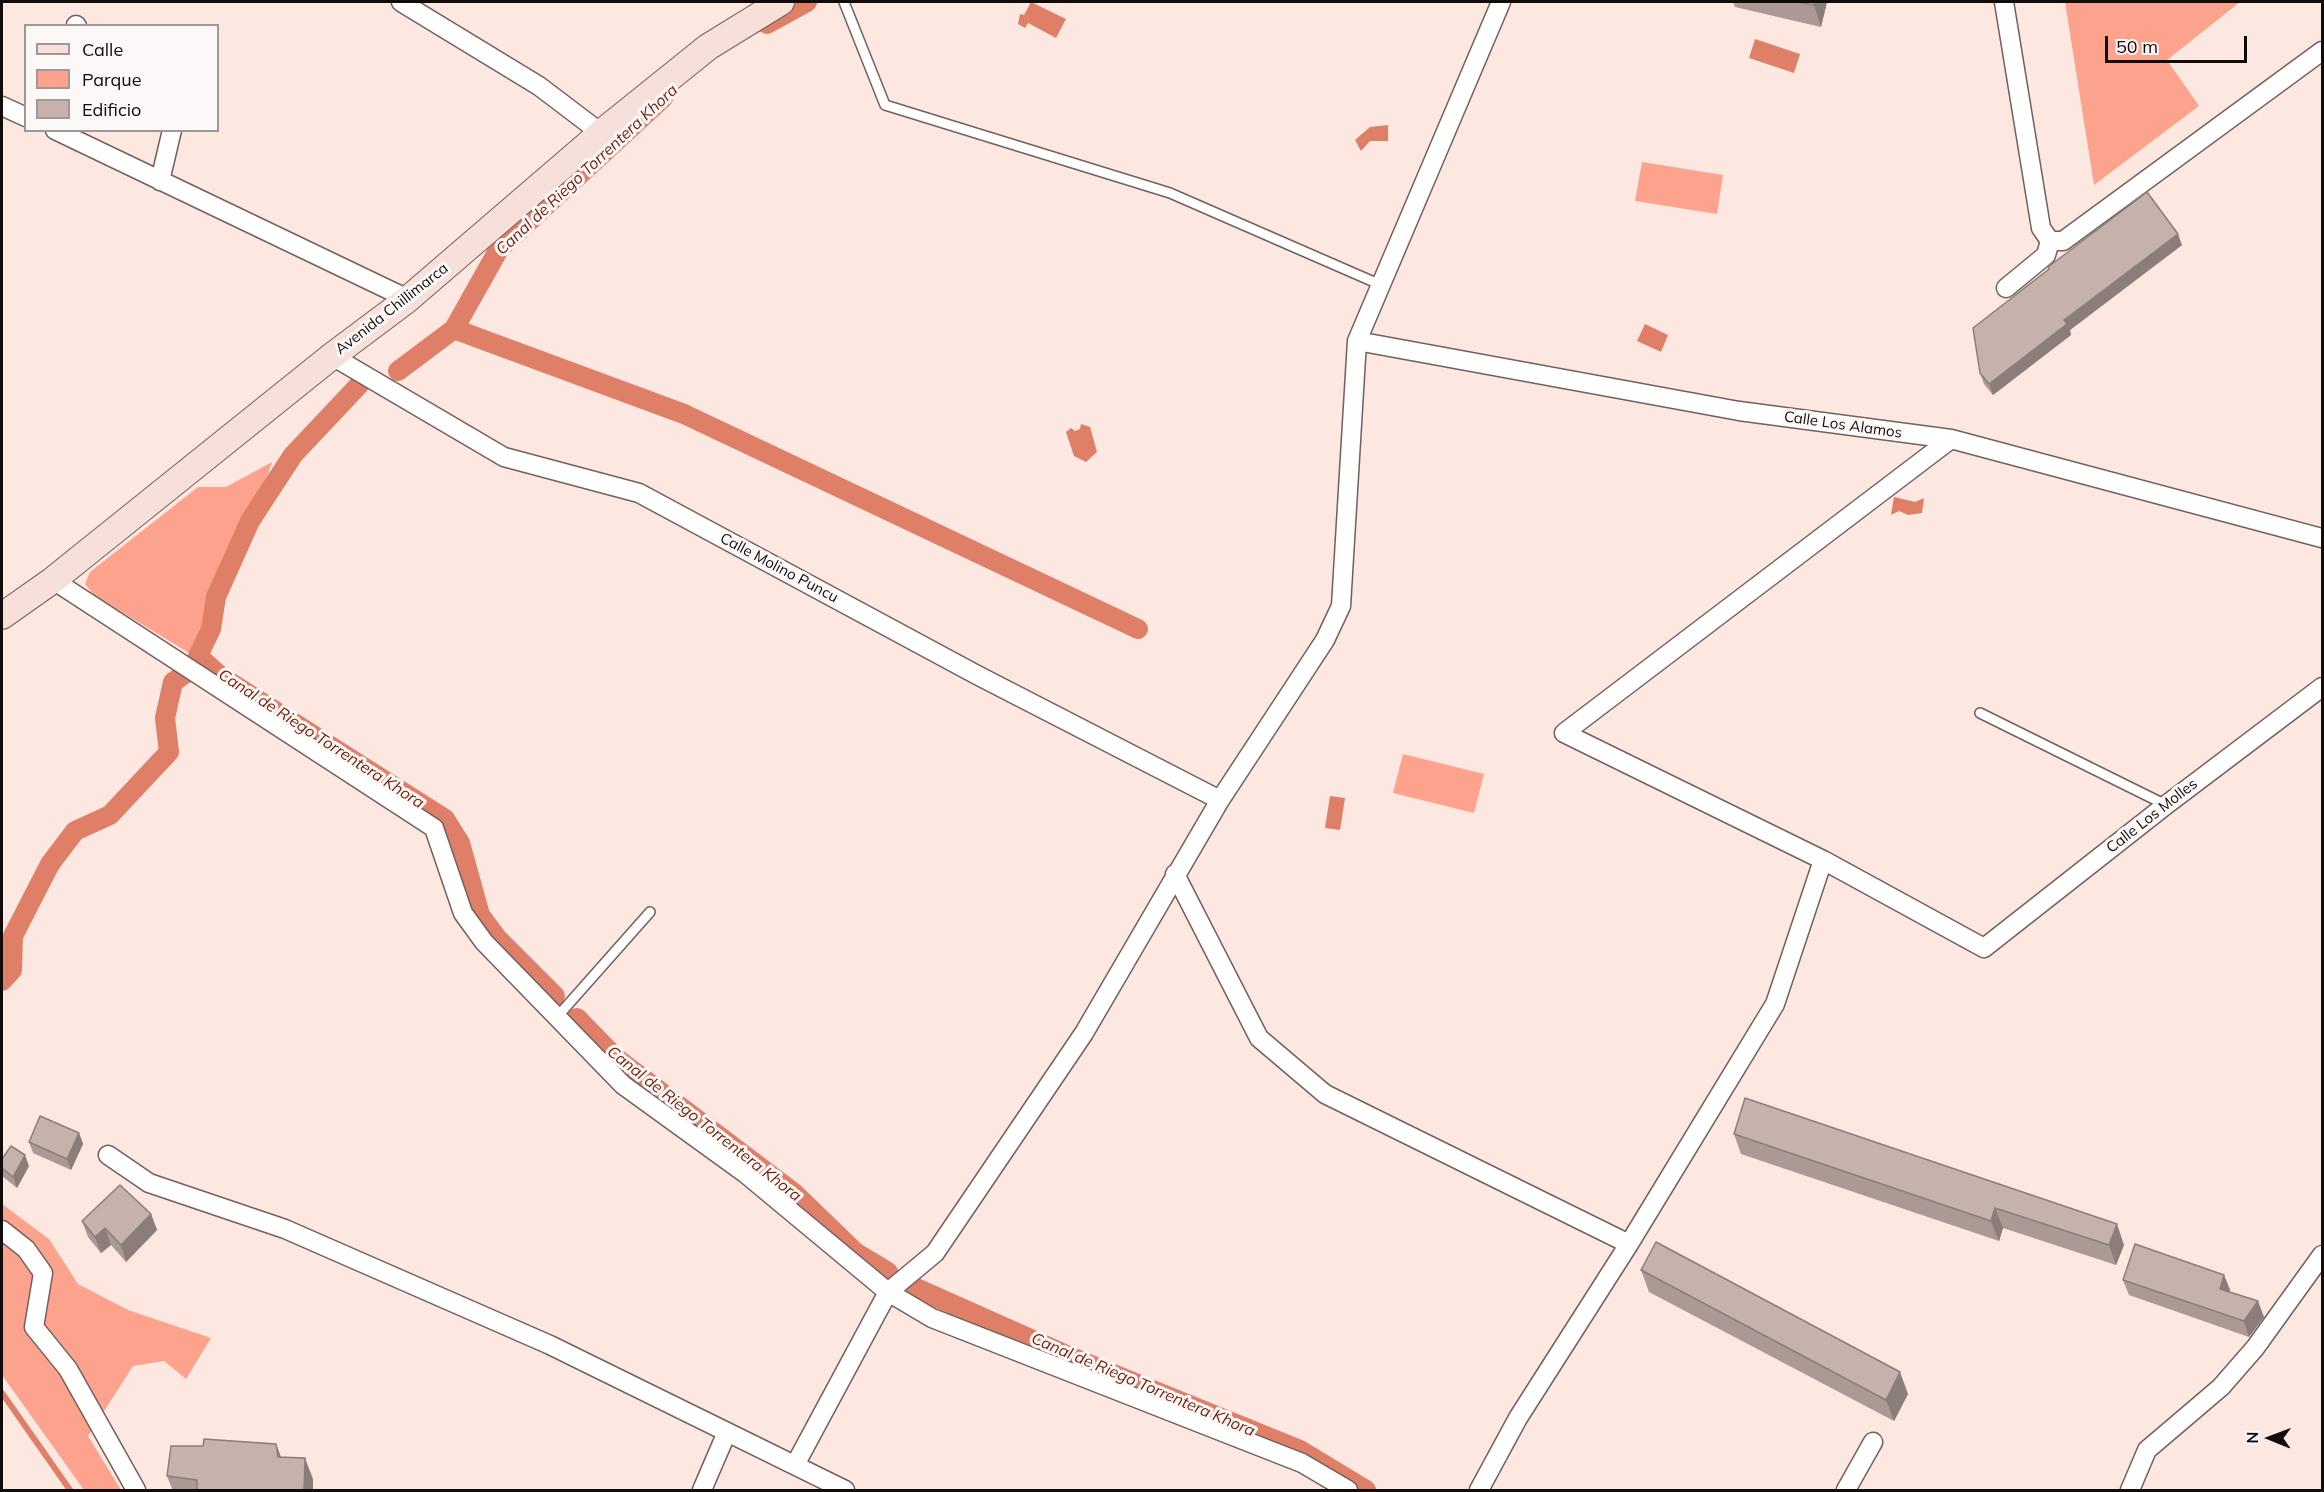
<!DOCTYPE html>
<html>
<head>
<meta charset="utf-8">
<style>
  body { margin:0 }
  #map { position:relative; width:2324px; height:1492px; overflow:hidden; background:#fce7e1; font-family:Mulish,sans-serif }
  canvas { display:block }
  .frame { position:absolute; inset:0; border:3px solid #110b09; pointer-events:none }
  .legend { position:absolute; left:24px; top:24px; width:195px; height:108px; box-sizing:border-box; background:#fcf8f7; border:2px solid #9e9998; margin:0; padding:8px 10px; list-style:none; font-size:18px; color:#110b09 }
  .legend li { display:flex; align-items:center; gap:12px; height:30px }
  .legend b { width:30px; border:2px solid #9e9998 }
  .north { position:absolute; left:2240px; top:1408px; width:60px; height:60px; -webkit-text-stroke:4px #fcf8f7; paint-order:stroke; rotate:271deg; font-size:16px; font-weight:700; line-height:24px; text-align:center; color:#110b09 }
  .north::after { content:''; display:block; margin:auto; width:21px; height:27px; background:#110b09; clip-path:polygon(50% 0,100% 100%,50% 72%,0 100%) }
  .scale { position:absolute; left:2105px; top:36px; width:142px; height:27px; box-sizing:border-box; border:3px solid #110b09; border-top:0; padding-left:8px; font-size:18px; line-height:21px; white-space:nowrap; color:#110b09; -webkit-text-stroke:4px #fcf8f7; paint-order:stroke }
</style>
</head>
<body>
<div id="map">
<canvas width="2324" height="1492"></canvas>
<div class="frame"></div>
<ul class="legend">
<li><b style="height:8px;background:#f8e0da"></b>Calle</li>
<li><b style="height:16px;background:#fda38d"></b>Parque</li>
<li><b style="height:16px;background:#c6b2ad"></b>Edificio</li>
</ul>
<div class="north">N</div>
<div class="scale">50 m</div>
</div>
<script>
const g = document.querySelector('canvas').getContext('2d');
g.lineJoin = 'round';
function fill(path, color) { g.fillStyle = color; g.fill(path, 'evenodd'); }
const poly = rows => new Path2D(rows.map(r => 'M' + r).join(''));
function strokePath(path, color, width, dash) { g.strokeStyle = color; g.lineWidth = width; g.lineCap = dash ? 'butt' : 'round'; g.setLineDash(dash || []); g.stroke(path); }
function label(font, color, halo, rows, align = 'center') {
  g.font = font + ' Mulish,sans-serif'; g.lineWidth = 6; g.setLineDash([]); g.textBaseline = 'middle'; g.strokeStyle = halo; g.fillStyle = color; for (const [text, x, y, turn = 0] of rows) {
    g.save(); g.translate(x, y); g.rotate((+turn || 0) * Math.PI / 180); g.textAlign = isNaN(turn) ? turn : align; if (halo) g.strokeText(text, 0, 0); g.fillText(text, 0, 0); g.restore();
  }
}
fill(poly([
  [2065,2,2240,2,2167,60,2199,106,2094,185],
  [1642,162,1723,175,1717,214,1635,201],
  [272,462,265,483,243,522,209,594,202,631,189,653,94,595,85,584,90,572,198,487,226,487],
  [1403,754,1484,774,1474,813,1393,793],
  [2,1204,49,1239,78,1284,128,1310,211,1338,186,1379,164,1361,133,1366,88,1436,121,1490,84,1490,2,1375]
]), '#fda38d');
fill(poly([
  [1031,2,1066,19,1056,38,1028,23,1025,28,1018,24,1020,14,1024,15],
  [1755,39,1800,54,1794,73,1749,58],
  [1388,125,1388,141,1370,141,1361,151,1355,140,1370,127],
  [1645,324,1668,335,1661,352,1637,341],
  [1081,424,1090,427,1097,452,1086,462,1074,456,1066,432,1071,428,1075,431,1080,429],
  [1894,497,1915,502,1924,498,1922,513,1908,515,1899,511,1891,515],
  [1330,796,1345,798,1340,830,1325,828]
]), '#e07f68');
strokePath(poly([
  [2,1393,70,1490]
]), '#e07f68', 6);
strokePath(poly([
  [767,24,807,2],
  [454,329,684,414,1138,629],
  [398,371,454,329,499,249,663,98],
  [359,385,293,455,250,521,216,597,211,629,198,656,220,676,445,819,460,843,480,915,497,938,555,996],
  [2,981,12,970,13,936,50,864,75,831,110,815,169,752,165,718,173,682,186,673],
  [577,1018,616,1058,794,1193,855,1252,888,1272],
  [916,1288,1064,1354,1300,1450,1366,1490]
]), '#e07f68', 20);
const lane = poly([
  [844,2,885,105,1170,193,1381,285],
  [1980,713,2166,805],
  [557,1017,650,912]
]);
const street = poly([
  [401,2,539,86,601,133],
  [2004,2,2041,228,2050,241],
  [76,25,77,26],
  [2,106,26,117],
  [55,130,408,299],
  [160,181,172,130],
  [2050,241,2063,241,2322,51],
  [2006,288,2046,255,2050,241],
  [1357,341,1739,411,1951,439,2322,538],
  [332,356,504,457,639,493,977,675,1220,800],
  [1951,439,1564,733,1823,860,1984,948,2166,805,2322,687],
  [53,580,434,828,463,913,484,942,623,1085,746,1174,888,1292,932,1318,1302,1463,1348,1490],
  [1175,874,1259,1038,1325,1094,1629,1244],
  [108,1155,149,1183,285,1229,550,1345,845,1490],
  [2,1230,26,1249,43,1273,34,1327,68,1369,136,1490],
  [795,1465,888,1292,935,1253,1084,1033,1220,800,1325,640,1341,606,1357,341,1501,2],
  [702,1490,727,1432],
  [1479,1490,1518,1418,1629,1244,1775,1004,1823,860],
  [1846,1490,1873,1442],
  [2130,1490,2147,1450,2221,1387,2255,1348,2322,1255]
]);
const secondary = poly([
  [2,616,53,580,332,356,408,299,601,133,708,47,781,2]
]);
strokePath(lane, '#72605c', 12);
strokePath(street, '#72605c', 21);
strokePath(secondary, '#72605c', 28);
strokePath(lane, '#fff', 9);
strokePath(street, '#fff', 18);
strokePath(secondary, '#f8e0da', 26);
fill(poly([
  [1733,2,1827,2,1821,27,1735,7],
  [2182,245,2070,330,2071,335,1993,395,1984,384,1980,373,2049,269,2048,267],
  [1745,1098,2124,1245,2116,1265,2003,1228,1999,1241,1741,1154,1734,1134],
  [79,1133,83,1144,71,1170,33,1153,29,1142],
  [2,1159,29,1166,17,1188,2,1176],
  [151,1214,157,1230,126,1262,111,1245,101,1253,88,1237,82,1221],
  [1641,1270,1908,1394,1894,1421,1649,1292],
  [2224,1275,2230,1290,2230,1292,2264,1317,2249,1337,2129,1295,2123,1280],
  [276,1444,281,1457,313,1479,313,1491,173,1491,167,1476]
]), '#aa9995');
fill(poly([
  [1814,2,1827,2,1821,27,1814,5],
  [2178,234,2182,245,2070,330,2071,335,1993,395,1989,384,2064,320],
  [79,1133,83,1144,71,1170,67,1159],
  [25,1155,29,1166,17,1188,13,1177],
  [1995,1208,2003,1228,1999,1241,1991,1221],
  [151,1214,157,1230,126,1262,121,1245],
  [2117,1224,2124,1245,2116,1265,2109,1245],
  [105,1228,111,1245,101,1253,95,1237],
  [2224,1275,2230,1290,2225,1304,2220,1289],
  [2258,1301,2264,1317,2249,1337,2244,1321],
  [1900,1372,1908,1394,1894,1421,1886,1400],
  [276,1444,284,1466,278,1457],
  [305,1458,313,1479,313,1491,304,1491]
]), '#8b7d79');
const building = poly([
  [1798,2,1814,2,1814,5,1798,2],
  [2147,192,2178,234,2064,320,2067,324,1989,384,1980,373,1973,328,2049,269,2048,267,2147,192],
  [1745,1098,2117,1224,2109,1245,1995,1208,1991,1221,1734,1134,1745,1098],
  [40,1116,79,1133,67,1159,29,1142,40,1116],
  [11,1146,25,1155,13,1177,2,1168,2,1159,11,1146],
  [120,1185,151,1214,121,1245,105,1228,95,1237,82,1221,120,1185],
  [1656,1242,1900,1372,1886,1400,1641,1270,1656,1242],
  [2135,1244,2224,1275,2220,1289,2258,1301,2244,1321,2123,1280,2135,1244],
  [204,1439,276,1444,278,1457,305,1458,304,1491,197,1491,197,1480,167,1476,171,1446,203,1446,204,1439]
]);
fill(building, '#c6b2ad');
strokePath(building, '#8b7d79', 1.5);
label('15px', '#110b09', '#fcf8f7', [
  ["Avenida Chillimarca",392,309,-38],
  ["Calle Los Alamos",1843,425,8],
  ["Calle Molino Puncu",779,568,28],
  ["Calle Los Molles",2152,816,-38]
]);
label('italic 16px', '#76200b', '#fcf8f7', [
  ["Canal de Riego Torrentera Khora",587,170,-43],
  ["Canal de Riego Torrentera Khora",321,739,33],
  ["Canal de Riego Torrentera Khora",704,1124,38],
  ["Canal de Riego Torrentera Khora",1143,1385,23]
]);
</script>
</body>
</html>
